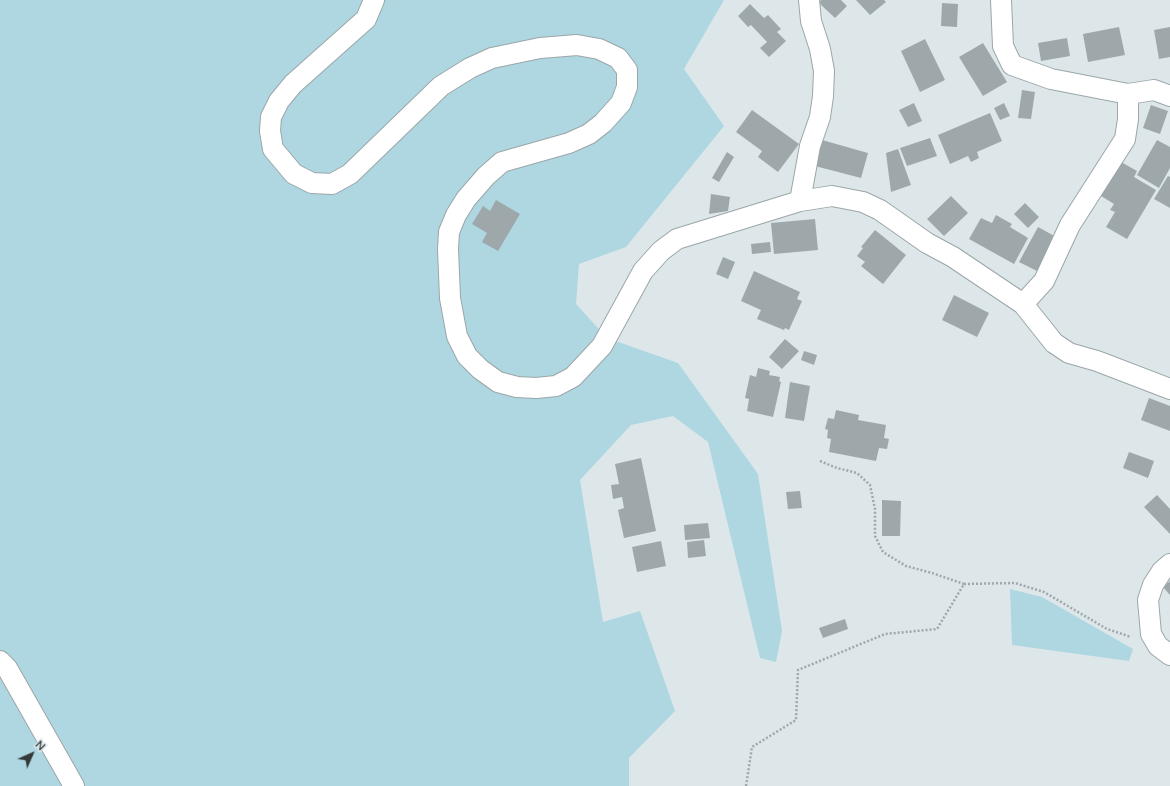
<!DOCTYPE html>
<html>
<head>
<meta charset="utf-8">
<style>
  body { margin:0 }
  #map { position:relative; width:1170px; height:786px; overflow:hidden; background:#dde7ea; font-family:Mulish,sans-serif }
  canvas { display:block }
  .north { position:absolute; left:12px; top:734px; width:40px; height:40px; -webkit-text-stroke:3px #dde7ea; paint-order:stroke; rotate:45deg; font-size:11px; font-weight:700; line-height:16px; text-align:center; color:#35393a }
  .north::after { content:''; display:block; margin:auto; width:14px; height:18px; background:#35393a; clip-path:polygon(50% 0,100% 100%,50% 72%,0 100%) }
</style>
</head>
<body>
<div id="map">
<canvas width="1170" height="786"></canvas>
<div class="north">N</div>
</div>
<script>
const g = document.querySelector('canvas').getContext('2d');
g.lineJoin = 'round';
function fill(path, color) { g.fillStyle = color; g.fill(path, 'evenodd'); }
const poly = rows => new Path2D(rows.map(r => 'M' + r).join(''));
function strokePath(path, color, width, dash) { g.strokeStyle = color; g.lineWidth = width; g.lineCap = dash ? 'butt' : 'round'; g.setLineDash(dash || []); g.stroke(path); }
fill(poly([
  [0,0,724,0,684,69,724,126,626,247,579,264,576,304,607,338,678,363,758,474,782,631,776,662,760,658,708,442,673,416,631,425,580,480,603,622,640,611,675,711,629,758,629,786,0,786],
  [1010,589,1042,597,1133,649,1129,661,1012,645]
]), '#aed7e1');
fill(poly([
  [821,0,841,0,847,6,835,18,819,3],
  [856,0,884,0,886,2,870,15],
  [942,3,958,4,957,27,941,26],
  [750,4,764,18,768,15,781,29,777,32,786,41,769,57,760,48,767,42,751,25,748,27,738,16],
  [1119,27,1125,55,1088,62,1083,34],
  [1170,27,1170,57,1159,59,1154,30],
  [1067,38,1070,56,1041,61,1038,43],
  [925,39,945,80,920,92,901,51],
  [983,43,1007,82,983,96,959,57],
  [1022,90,1035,92,1031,119,1018,118],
  [914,103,922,121,908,127,899,110],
  [1004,103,1010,116,1000,120,994,108],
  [1151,105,1168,111,1160,134,1143,128],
  [752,110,799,144,778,172,758,157,762,151,736,132],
  [990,113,1002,141,977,152,979,158,971,162,968,156,950,164,938,135],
  [930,138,937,156,907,166,900,148],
  [822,140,868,153,861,178,815,166],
  [1157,140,1170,147,1170,168,1159,188,1137,175],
  [898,149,911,185,891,192,886,153],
  [727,152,734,157,719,182,712,178],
  [1121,162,1137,171,1134,177,1156,190,1127,239,1106,227,1115,212,1110,210,1114,204,1101,196],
  [1168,176,1170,177,1170,208,1154,199],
  [711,194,730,197,728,211,709,214],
  [951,196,968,213,944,236,927,219],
  [496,200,520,214,498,251,482,242,487,233,472,224,483,206,490,211],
  [1025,203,1039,217,1028,228,1014,214],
  [996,215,1012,224,1010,227,1028,238,1014,264,969,239,981,218,992,223],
  [815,219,818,250,774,254,771,223],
  [1038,227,1058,238,1039,272,1019,262],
  [875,230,906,255,883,284,861,266,865,262,857,256,863,248,861,247],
  [770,242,771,252,752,254,751,244],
  [723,257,735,262,728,279,716,274],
  [754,271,800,292,797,299,802,301,789,330,785,328,784,330,757,319,761,310,741,301],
  [954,295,989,313,977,337,942,320],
  [785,339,799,351,782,369,769,357],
  [804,351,817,355,814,365,801,360],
  [758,368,770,371,769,375,780,377,779,381,781,382,773,417,747,411,749,399,745,398,750,375,756,377],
  [790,382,810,386,804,421,785,418],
  [1149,398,1170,406,1170,431,1141,420],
  [836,410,859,415,858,420,886,425,884,438,889,439,887,449,879,448,876,461,829,452,831,439,827,438,828,430,825,429,828,418,834,419],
  [1129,452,1154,461,1148,478,1123,468],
  [641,458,656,531,624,538,618,510,624,508,622,497,613,499,611,485,619,484,615,464],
  [800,491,802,508,788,509,786,492],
  [1157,495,1170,509,1170,534,1144,507],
  [882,500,901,501,900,536,882,536],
  [708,523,710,538,685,540,684,525],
  [704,540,706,556,688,558,687,542],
  [661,541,666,566,637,572,632,547],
  [1170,581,1170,595,1163,587],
  [845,619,848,629,823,638,819,628]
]), '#9ea8aa');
const street = poly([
  [374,0,366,19,293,84,279,101,271,117,270,131,273,149,294,174,312,183,332,184,350,174,441,86,470,68,492,58,540,48,577,45,599,49,618,58,627,70,627,87,621,103,603,123,589,134,569,143,502,162,486,176,466,199,456,215,449,232,448,249,450,298,457,336,467,356,480,369,498,382,517,387,536,388,556,386,573,377,602,346,643,271,661,251,677,239,800,201,832,196,863,202,880,210,927,243,953,257,1023,304,1054,343,1069,353,1097,361,1170,389],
  [1001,0,1003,46,1012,65,1051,79,1128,94,1154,90,1170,96],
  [800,201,810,146,820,117,823,96,824,71,820,49,811,21,809,0],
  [1023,304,1044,281,1070,225,1125,139,1128,119,1128,94],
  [1170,564,1162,571,1153,585,1148,600,1151,634,1158,646,1170,655],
  [0,661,7,668,74,786]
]);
strokePath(street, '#9ba6a8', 22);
strokePath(poly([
  [820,461,837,468,857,473,870,485,875,509,875,536,883,552,906,566,932,573,964,584],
  [746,786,752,747,796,720,798,670,885,634,937,629,964,584,1015,583,1044,592,1107,629,1131,637]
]), '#9fa7aa', 2.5, [2, 2]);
strokePath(street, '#fff', 20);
</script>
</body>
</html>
